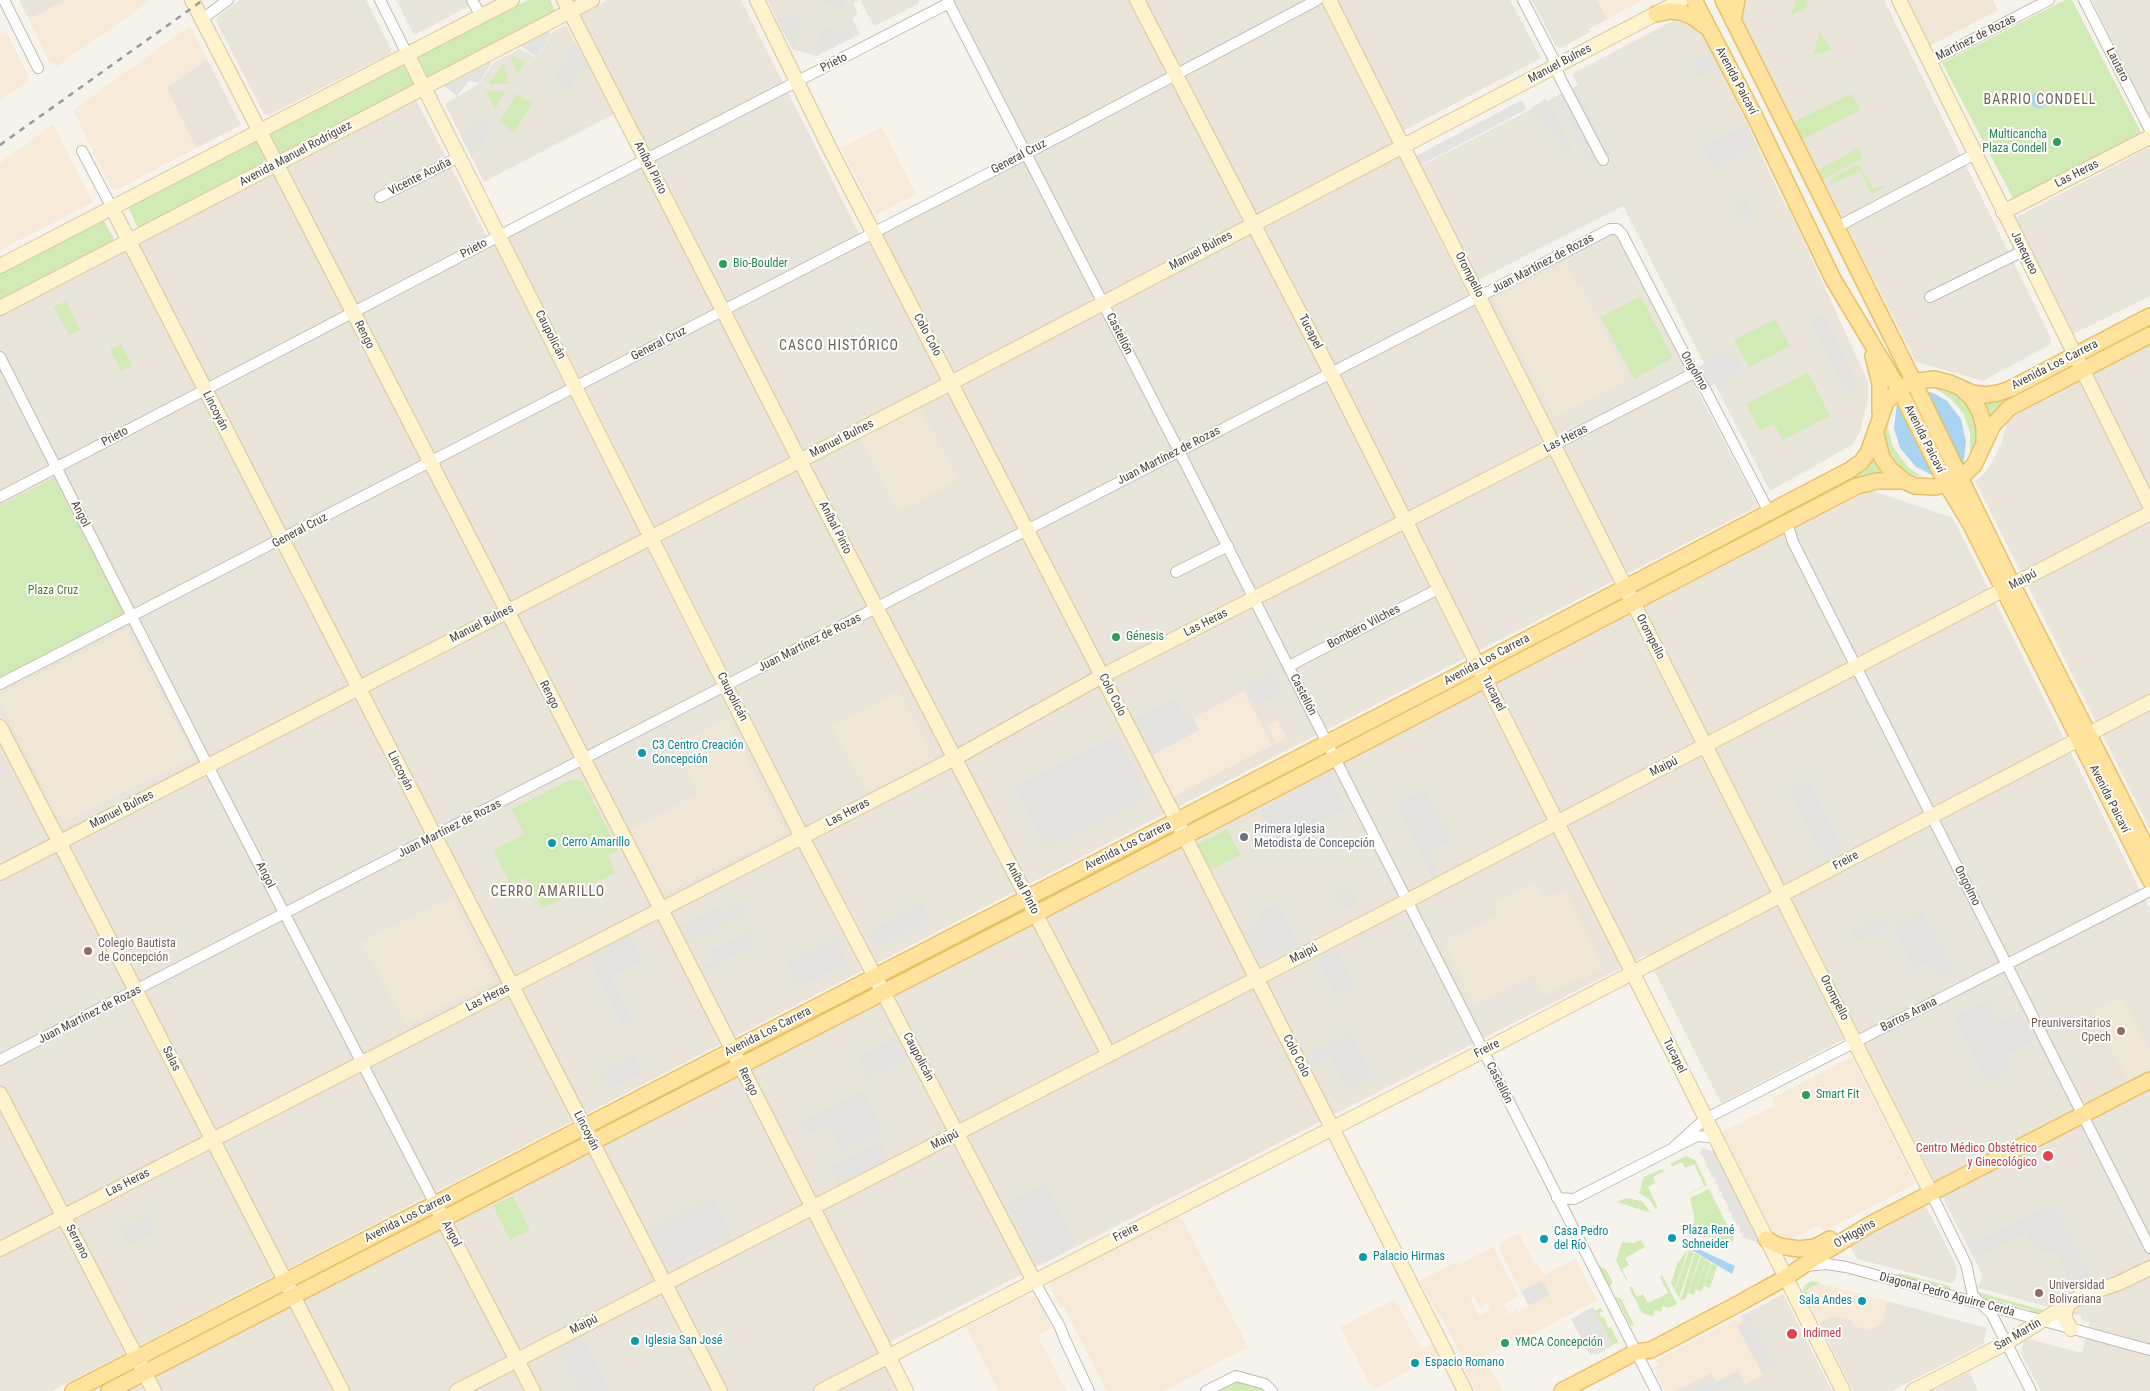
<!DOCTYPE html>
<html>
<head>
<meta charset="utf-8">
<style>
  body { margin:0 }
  canvas { display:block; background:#f6f3ec }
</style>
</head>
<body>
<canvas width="2150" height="1391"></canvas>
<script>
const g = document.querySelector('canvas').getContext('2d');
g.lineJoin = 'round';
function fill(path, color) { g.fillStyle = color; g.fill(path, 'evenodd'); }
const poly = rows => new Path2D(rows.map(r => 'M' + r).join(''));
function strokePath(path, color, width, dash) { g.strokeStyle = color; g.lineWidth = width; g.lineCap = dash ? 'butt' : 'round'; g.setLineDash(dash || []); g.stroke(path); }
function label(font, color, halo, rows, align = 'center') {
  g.font = font + ' "Roboto Condensed",sans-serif'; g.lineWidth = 4; g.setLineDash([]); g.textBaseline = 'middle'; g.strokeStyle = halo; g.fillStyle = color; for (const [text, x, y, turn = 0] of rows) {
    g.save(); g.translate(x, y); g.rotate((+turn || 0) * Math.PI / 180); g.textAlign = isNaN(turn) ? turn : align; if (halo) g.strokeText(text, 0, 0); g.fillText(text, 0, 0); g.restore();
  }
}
fill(poly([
  [19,0,66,0,29,19],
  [240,0,366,0,391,49,391,53,269,115,264,114,216,21,218,16],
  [396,0,481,0,414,35],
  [607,0,741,0,864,243,1032,155,954,0,1510,0,1541,58,1390,138,1472,302,1614,232,1758,506,52,1391,0,1391,0,312,414,96,487,237,650,155,581,15],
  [767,0,859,0,853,3,858,14,852,18,860,34,816,56,792,49],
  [860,0,919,0,918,4,874,26],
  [1532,0,1597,0,1607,19,1589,29,1591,32,1561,48,1556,47],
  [1741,0,1884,0,2051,338,2051,344,1983,381,1916,362,1742,20,1739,10],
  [2092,0,2150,0,2150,120],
  [1676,19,1688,22,1700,31,1708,46,1744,117,1784,203,1789,209,1868,382,1868,399,1864,416,1860,432,1852,445,1770,491,1623,206,1478,280,1421,166,1578,85,1572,74],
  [566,25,614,114,484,182,446,106,446,103,480,83,493,63,520,49,537,58,553,32],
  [207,59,241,125,196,148,166,87],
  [2150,147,2150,296,2073,334,2013,219],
  [2150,345,2150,829,1975,481,1985,473,1994,458,2002,442,2008,419],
  [1870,490,1953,518,2150,910,2150,1391,2041,1391,2021,1354,2025,1338,2082,1353,2090,1322,2081,1320,2082,1316,1978,1288,1982,1274,1858,1032,1721,1103,1646,955,876,1349,897,1391,127,1391,302,1298,1259,807],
  [1925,1205,1955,1262,1957,1273,1954,1282,1950,1283,1857,1259,1849,1244],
  [1783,1294,1832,1391,1675,1391,1712,1372,1717,1382,1738,1371,1777,1368,1749,1312],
  [1887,1301,1987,1328,1983,1344,1892,1391,1853,1391,1819,1323,1834,1316,1882,1323],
  [1969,1372,1978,1391,1932,1391]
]), '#eae5da');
fill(poly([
  [66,0,151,0,56,67,54,62,50,63,29,19],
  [1597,0,1643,0,1607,19],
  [190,26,207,59,166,88,196,148,117,190,111,188,73,110],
  [6,31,28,75,27,82,0,101,0,34],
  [53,124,93,202,0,250,0,163],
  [882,127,916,194,875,215,841,148],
  [1244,691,1272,745,1173,797,1151,756,1199,730,1193,718],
  [1277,720,1286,737,1276,744,1267,726],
  [1852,1057,1915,1184,1824,1231,1820,1225,1788,1241,1775,1236,1722,1132,1775,1105,1772,1098],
  [1177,1217,1182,1219,1248,1347,1164,1391,1107,1391,1064,1307,1061,1308,1050,1287,1052,1281],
  [1519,1233,1534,1263,1537,1263,1544,1275,1576,1259,1597,1300,1525,1338,1526,1340,1521,1343,1518,1339,1480,1358,1485,1368,1489,1365,1503,1391,1476,1391,1464,1367,1466,1365,1440,1314,1438,1315,1420,1281,1456,1262,1458,1265,1493,1247,1518,1296,1504,1304,1509,1314,1515,1311,1516,1307,1519,1312,1550,1295,1542,1280,1521,1291,1499,1248,1500,1243],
  [1474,1297,1480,1307,1487,1303,1491,1310,1479,1316,1470,1299],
  [1812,1281,1887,1301,1882,1323,1867,1331,1854,1326,1851,1320,1834,1316,1819,1323,1803,1292,1805,1285],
  [1029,1295,1036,1297,1052,1328,1038,1336,1066,1391,999,1391,966,1327],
  [1395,1299,1421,1349,1433,1344,1439,1355,1373,1390,1340,1327],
  [1749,1312,1777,1368,1745,1384,1738,1371,1717,1382,1711,1372,1675,1391,1665,1391,1654,1368,1659,1365,1656,1360]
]), '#f7ead8');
fill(poly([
  [1904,0,1993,0,1998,10,1928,47],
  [1565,263,1576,285,1580,284,1625,373,1622,375,1625,382,1554,417,1494,299],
  [919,406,958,480,899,512,862,444,860,437],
  [127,630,193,757,62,823,0,704,0,695],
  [898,691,934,759,868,792,830,726],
  [727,719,786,832,664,894,630,829,699,794,675,746],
  [1536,882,1544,899,1565,889,1603,967,1544,996,1534,976,1474,1006,1443,942,1498,915,1493,903],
  [452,897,495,981,406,1025,361,942],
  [2122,996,2150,1050,2150,1069,2128,1080,2092,1012]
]), '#efe8d6');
fill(poly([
  [528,0,550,0,558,16,138,228,128,207],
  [1796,0,1805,0,1808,6,1791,16],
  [2065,0,2072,0,2142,134,2014,200,1942,63],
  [1820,31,1831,50,1813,55],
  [513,56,525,62,518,74,511,60],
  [504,64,509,84,489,84,502,65],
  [486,91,505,91,495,110],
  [517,94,532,104,514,132,499,122],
  [1851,94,1860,110,1799,141,1790,124],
  [1857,149,1863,158,1822,180,1817,171],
  [1859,164,1864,176,1866,176,1874,189,1883,185,1884,187,1872,194,1860,171,1832,184,1830,180,1837,175],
  [103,219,115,241,0,300,0,272],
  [1640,296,1673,358,1634,379,1601,317],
  [66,301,80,330,69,335,54,307],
  [1775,319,1790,346,1749,367,1734,340],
  [121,344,132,366,121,371,110,349],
  [2066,369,2056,377,2005,403,1988,418,1979,403,1997,401],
  [1808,372,1830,416,1783,440,1774,424,1760,431,1746,404],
  [1931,386,1941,386,1958,393,1972,409,1977,426,1977,442,1970,459,1970,432,1963,413,1950,398],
  [1890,410,1888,428,1893,447,1909,468,1924,478,1902,471,1888,457,1883,430],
  [1874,456,1876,464,1882,472,1870,474,1856,480,1634,594,1637,591,1743,534],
  [54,478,124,613,0,677,0,506],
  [1314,757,1316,760,1198,822,1193,819],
  [572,779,583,782,618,850,608,856,615,873,542,908,526,878,511,885,493,850,524,834,512,809],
  [1227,829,1240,855,1211,870,1198,844],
  [1172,831,1098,870,1070,889,1037,905,1037,900],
  [1014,913,1017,915,890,981,889,980,890,976],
  [870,986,872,990,743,1056,821,1014],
  [1686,1156,1695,1160,1707,1185,1687,1195,1704,1185,1694,1164,1685,1168,1682,1162,1672,1167,1670,1164],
  [1662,1169,1664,1171,1653,1177,1656,1183,1648,1187,1658,1208,1656,1209,1649,1199,1639,1193,1644,1177],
  [1709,1189,1734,1239,1733,1242,1693,1234,1694,1215,1690,1198],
  [513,1196,530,1230,510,1240,493,1206],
  [1626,1198,1642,1201,1651,1213,1617,1202],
  [1641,1240,1645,1247,1625,1258,1629,1265,1622,1269,1627,1279,1626,1280,1616,1261,1622,1242,1633,1243],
  [1688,1249,1675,1290,1671,1283,1677,1264],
  [1689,1250,1694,1253,1679,1298,1675,1291],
  [1695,1253,1700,1256,1686,1298,1680,1301],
  [1701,1256,1706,1259,1694,1295,1688,1293],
  [1706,1260,1711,1263,1702,1291,1696,1290],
  [1712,1263,1717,1266,1710,1288,1704,1286],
  [1598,1265,1606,1270,1612,1280,1612,1284,1609,1287],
  [1899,1273,1949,1286,1951,1291,1944,1290,1944,1287,1898,1275],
  [1662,1275,1677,1304,1669,1308,1663,1306,1661,1312,1655,1310,1653,1316,1642,1313,1629,1287,1631,1286,1637,1297,1643,1294,1648,1303,1668,1293,1660,1277],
  [1812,1281,1820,1283,1808,1289,1807,1294,1808,1297,1806,1298,1803,1292,1805,1285],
  [1978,1292,2050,1312,2042,1314,2032,1314,2030,1310,1994,1300,1991,1303,1977,1296],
  [1615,1296,1621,1299,1634,1325,1631,1326],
  [1601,1308,1603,1311,1599,1313,1602,1318,1604,1317,1608,1328,1611,1327,1618,1342,1595,1355,1594,1354,1612,1344,1595,1311],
  [1237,1380,1263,1387,1268,1391,1213,1391]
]), '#d2eab5');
fill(poly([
  [817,0,844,0,842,8],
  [785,15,803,20,796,50,792,49,776,19],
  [823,26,841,32,848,29,852,38,816,56,813,55],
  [549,31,551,34,537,57,520,46],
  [576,44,591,69,578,75,568,89,553,80],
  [1711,52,1719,68,1699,78,1691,63],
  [490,62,491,64,479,83,469,81,457,96,444,86],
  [1577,91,1610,156,1591,166,1558,101],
  [1546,99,1571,148,1571,155,1532,107],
  [1522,100,1527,109,1421,165,1416,156],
  [478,116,493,126,472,158,462,138],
  [1747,124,1757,145,1714,167,1703,146],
  [1746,199,1754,214,1742,220,1735,204],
  [1822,315,1861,387,1849,394,1810,322],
  [1731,349,1742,369,1709,387,1698,367],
  [1272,672,1283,694,1256,706,1245,686],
  [1175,699,1184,716,1191,712,1199,730,1152,755,1143,737,1182,716,1137,738,1130,722],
  [1117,736,1147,795,1045,846,1015,787],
  [1328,774,1346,808,1278,843,1260,810],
  [1808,781,1843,849,1825,858,1789,790],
  [1425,789,1452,840,1427,853,1437,872,1431,875,1395,804],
  [1348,886,1357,903,1344,910,1335,893],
  [742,902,748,913,684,945,676,928,719,906,721,911],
  [1278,902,1299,944,1260,964,1242,931,1263,920,1259,912],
  [921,904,928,920,875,947,868,932],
  [1922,911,1954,971,1939,979,1930,962,1914,969,1892,926],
  [1883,915,1889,927,1856,943,1850,931],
  [748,931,755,943,700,974,698,970,715,961,711,951],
  [629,934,642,961,610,977,631,1019,622,1023,587,955],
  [835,938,847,962,798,987,786,963],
  [1335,948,1355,986,1336,996,1316,958],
  [1987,1000,1999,1022,2020,1012,2035,1040,2004,1056,2011,1069,1987,1082,1954,1016],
  [1349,1033,1371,1075,1346,1088,1330,1056,1310,1065,1305,1056],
  [896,1037,907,1059,868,1078,857,1057],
  [634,1055,643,1073,609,1090,600,1073],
  [863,1090,883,1130,841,1151,827,1125,807,1135,800,1122],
  [881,1142,890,1160,838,1186,829,1167],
  [1702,1148,1712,1151,1714,1149,1762,1244,1742,1237,1743,1234,1740,1233,1739,1226,1735,1225,1736,1222,1731,1216,1732,1213,1729,1212,1728,1205,1725,1204,1726,1201,1721,1196,1722,1192,1719,1191,1718,1184,1715,1183,1716,1180,1711,1175,1711,1172,1708,1171,1709,1168,1706,1167,1707,1164,1704,1163,1705,1159,1700,1154],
  [1044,1183,1078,1245,1039,1266,1006,1204],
  [713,1199,732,1236,663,1270,645,1233],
  [2050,1206,2052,1210,2056,1208,2093,1282,2075,1290,2057,1254,2038,1251,2026,1232,1974,1258,1967,1245],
  [147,1214,156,1233,128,1246,119,1228],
  [1542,1280,1550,1295,1529,1306,1521,1291],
  [1593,1307,1612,1344,1590,1355,1571,1319],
  [1749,1312,1777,1368,1763,1375,1737,1326,1744,1322,1741,1316],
  [576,1327,608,1390,606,1391,580,1391,553,1338],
  [1738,1371,1741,1377,1715,1391,1698,1391,1697,1389,1715,1379,1717,1382]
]), '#e5e3e0');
fill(poly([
  '2031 100a8 8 0 1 1 16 0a8 8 0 1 1-16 0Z',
  [1925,390,1935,394,1947,401,1961,419,1966,442,1963,466],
  [1897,403,1934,476,1916,467,1900,448,1894,428],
  [1692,1246,1735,1266,1732,1274,1690,1249]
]), '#a9d4f2');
const street = poly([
  [4,0,38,68],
  [380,0,407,54],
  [472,0,481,16],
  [947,0,1179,451,1656,1391],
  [1523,0,1553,58,1560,78,1603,160],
  [2084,0,2150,130],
  [202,19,228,0],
  [1929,62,2049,0],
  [82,151,112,208],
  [380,197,459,157],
  [1837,227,1975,154],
  [1930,297,2023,251],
  [0,357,208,766,435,1204],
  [1554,445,1694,373],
  [0,497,635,165,949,3],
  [1787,523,1793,542,2150,1248],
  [1176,572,1228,546],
  [1289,666,1440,588],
  [0,684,1026,154,1317,0],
  [0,1060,1610,229,1617,229,1622,234,1691,367,1706,391,1769,512],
  [1674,1147,1705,1119,2150,891],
  [1931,1193,1966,1264,1973,1296,1991,1313,2031,1391],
  [1557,1198,1574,1199,1697,1136,1709,1137,1716,1139],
  [1805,1266,1827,1264,1846,1267,2150,1350],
  [1034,1281,1060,1327,1065,1340,1089,1391],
  [1206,1391,1236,1376,1265,1384,1272,1391]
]);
const secondary = poly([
  [192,0,661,909,906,1391],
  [564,0,800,461,1109,1055],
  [757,0,829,147,1177,821,1465,1391],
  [1137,0,1334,379,1843,1391],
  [1329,0,1931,1193],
  [1899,0,2150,506],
  [407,54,802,837,1034,1281],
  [112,208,720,1391],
  [2003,212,2150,137],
  [0,266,512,0],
  [0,308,592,0],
  [0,727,342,1391],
  [0,873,945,386,1682,0],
  [0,1094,154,1391],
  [435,1204,533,1391],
  [0,1249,802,837,955,758,1102,676,1554,445],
  [2068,1304,2064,1317,2071,1329],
  [457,1391,1407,901,2150,513],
  [821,1391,1483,1051,2150,702],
  [1913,1391,2006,1343,2081,1296,2119,1283,2150,1268]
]);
const primary = poly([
  [1694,0,1754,115,1833,279,1899,389,1947,485,1970,523,2150,880],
  [1723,0,1905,364,2008,576,2150,855],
  [1656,14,1670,11,1681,12,1693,17,1705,26],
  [1733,21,1737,0],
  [1873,356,1880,384,1880,413],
  [1964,391,1972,398,1980,412,1984,427,1984,441],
  [1876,434,1882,458,1890,469,1904,481],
  [1766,1239,1779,1246,1799,1249,1815,1247,1830,1239],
  [73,1391,1447,681,1850,470,1861,462,1868,453,1886,402,1903,386,1918,381,1934,379,1950,383,1972,393,1986,395,1998,393,2010,389,2150,316],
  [109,1391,1045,909,1857,486,1877,481,1904,481,1915,486,1935,487,1957,481,1974,465,1993,425,2009,408,2150,335],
  [1562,1391,1636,1352,1651,1350,1738,1304,1785,1278,1813,1259,1869,1225,2150,1080]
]);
strokePath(street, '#c2bbae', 12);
strokePath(secondary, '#d6c79b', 16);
strokePath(primary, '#e6c16a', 18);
strokePath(street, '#fff', 10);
strokePath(secondary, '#fff3cd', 14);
strokePath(primary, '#ffe39c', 15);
strokePath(poly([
  [0,145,203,0]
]), '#9a9a9a', 2.5, [6, 6]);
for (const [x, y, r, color] of [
  [2057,142,5,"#2e9e5b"],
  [723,264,5,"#2e9e5b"],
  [1116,637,5,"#2e9e5b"],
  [642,753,5,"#0f9aa8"],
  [1244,837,5,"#6b7280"],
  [552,843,5,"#0f9aa8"],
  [88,951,5,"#8d6e63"],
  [2121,1031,5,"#8d6e63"],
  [1806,1095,5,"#2e9e5b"],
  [2048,1156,6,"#e0444e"],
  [1672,1238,5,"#0f9aa8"],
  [1544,1239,5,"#0f9aa8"],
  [1363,1257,5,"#0f9aa8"],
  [2039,1293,5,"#8d6e63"],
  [1862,1301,5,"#0f9aa8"],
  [1792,1334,6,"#e0444e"],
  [635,1341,5,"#0f9aa8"],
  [1505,1343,5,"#2e9e5b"],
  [1415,1363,5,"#0f9aa8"]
]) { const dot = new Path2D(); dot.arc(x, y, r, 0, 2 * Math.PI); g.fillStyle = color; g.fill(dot); strokePath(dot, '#fff', 2); }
label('12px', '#4b4439', '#fff', [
  ["Martínez de Rozas",1976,38,-27],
  ["Prieto",834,63,-27],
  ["Manuel Bulnes",1560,64,-28],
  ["Lautaro",2117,65,63],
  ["Avenida Paicaví",1736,81,62],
  ["Avenida Manuel Rodríguez",296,154,-28],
  ["General Cruz",1019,157,-28],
  ["Aníbal Pinto",650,168,63],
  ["Las Heras",2077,174,-27],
  ["Vicente Acuña",420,177,-27],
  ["Prieto",474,249,-28],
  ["Manuel Bulnes",1201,251,-28],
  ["Janequeo",2024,253,64],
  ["Juan Martínez de Rozas",1543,264,-28],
  ["Orompello",1469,275,63],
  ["Tucapel",1310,332,62],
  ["Castellón",1119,334,63],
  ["Rengo",364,335,63],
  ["Caupolicán",550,335,63],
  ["Colo Colo",927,335,62],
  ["General Cruz",659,344,-27],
  ["Avenida Los Carrera",2055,365,-27],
  ["Ongolmo",1694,371,60],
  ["Lincoyán",215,411,63],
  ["Prieto",115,437,-28],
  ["Manuel Bulnes",842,439,-27],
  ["Las Heras",1566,439,-27],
  ["Avenida Paicaví",1924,439,63],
  ["Juan Martínez de Rozas",1169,456,-27],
  ["Angol",80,514,63],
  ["Aníbal Pinto",835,528,63],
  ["General Cruz",300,531,-28],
  ["Maipú",2023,580,-28],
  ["Las Heras",1206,623,-27],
  ["Manuel Bulnes",482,624,-27],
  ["Bombero Vilches",1364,627,-28],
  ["Orompello",1650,637,63],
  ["Juan Martínez de Rozas",810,643,-27],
  ["Avenida Los Carrera",1487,660,-28],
  ["Tucapel",1493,694,63],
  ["Rengo",549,695,63],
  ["Colo Colo",1112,695,63],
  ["Castellón",1303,695,63],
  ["Caupolicán",732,697,63],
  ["Maipú",1664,767,-27],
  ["Lincoyán",400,771,63],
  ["Avenida Paicaví",2109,799,63],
  ["Manuel Bulnes",122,810,-27],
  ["Las Heras",848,813,-28],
  ["Juan Martínez de Rozas",450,829,-27],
  ["Avenida Los Carrera",1128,846,-27],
  ["Freire",1846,861,-28],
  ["Angol",265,875,63],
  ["Ongolmo",1967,886,63],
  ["Aníbal Pinto",1022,888,62],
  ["Maipú",1304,954,-27],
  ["Las Heras",488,998,-27],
  ["Orompello",1834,998,63],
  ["Juan Martínez de Rozas",90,1015,-27],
  ["Barros Arana",1909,1015,-27],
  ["Avenida Los Carrera",768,1032,-27],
  ["Freire",1487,1049,-27],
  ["Colo Colo",1296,1056,63],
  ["Tucapel",1674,1056,63],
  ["Caupolicán",918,1057,62],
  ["Salas",171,1059,63],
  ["Rengo",748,1082,63],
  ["Castellón",1499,1083,63],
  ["Lincoyán",586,1131,63],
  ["Maipú",945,1140,-27],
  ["Las Heras",128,1183,-27],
  ["Avenida Los Carrera",408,1218,-27],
  ["Freire",1126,1233,-27],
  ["Angol",451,1234,62],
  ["O'Higgins",1855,1234,-30],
  ["Serrano",77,1242,63],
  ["Diagonal Pedro Aguirre Cerda",1947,1295,15],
  ["Maipú",584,1325,-27],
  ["San Martín",2018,1335,-30]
]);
label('12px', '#27864d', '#fff', [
  ["Multicancha",2047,135,"right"],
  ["Plaza Condell",2047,149,"right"],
  ["Bio-Boulder",733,264],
  ["Génesis",1126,637],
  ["Smart Fit",1816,1095],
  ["YMCA Concepción",1515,1343]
], 'left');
label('12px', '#4a7f2a', '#fff', [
  ["Plaza Cruz",53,591]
]);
label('12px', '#0d838f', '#fff', [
  ["C3 Centro Creación",652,746],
  ["Concepción",652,760],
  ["Cerro Amarillo",562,843],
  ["Plaza René",1682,1231],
  ["Schneider",1682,1245],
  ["Casa Pedro",1554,1232],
  ["del Río",1554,1246],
  ["Palacio Hirmas",1373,1257],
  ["Sala Andes",1852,1301,"right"],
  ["Iglesia San José",645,1341],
  ["Espacio Romano",1425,1363]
], 'left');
label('12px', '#5b616d', '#fff', [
  ["Primera Iglesia",1254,830],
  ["Metodista de Concepción",1254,844]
], 'left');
label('12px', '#785e54', '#fff', [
  ["Colegio Bautista",98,944],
  ["de Concepción",98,958],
  ["Preuniversitarios",2111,1024,"right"],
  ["Cpech",2111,1038,"right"],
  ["Universidad",2049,1286],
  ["Bolivariana",2049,1300]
], 'left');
label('12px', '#be3a42', '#fff', [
  ["Centro Médico Obstétrico",2037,1149],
  ["y Ginecológico",2037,1163],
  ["Indimed",1803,1334,"left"]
], 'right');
g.letterSpacing = '1px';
label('14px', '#6e6250', '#fff', [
  ["BARRIO CONDELL",2040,100],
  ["CASCO HISTÓRICO",839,346],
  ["CERRO AMARILLO",548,892]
]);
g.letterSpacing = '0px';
</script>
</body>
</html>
